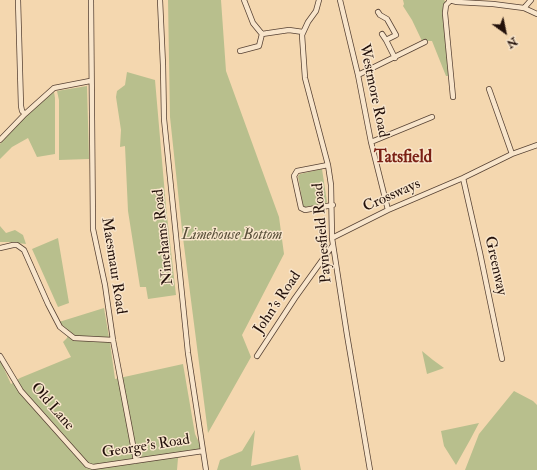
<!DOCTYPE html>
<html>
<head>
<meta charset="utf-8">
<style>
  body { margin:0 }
  #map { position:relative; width:537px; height:470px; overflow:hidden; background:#f4d7af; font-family:"IM FELL Double Pica",serif }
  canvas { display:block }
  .north { position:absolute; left:485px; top:12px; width:40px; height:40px; -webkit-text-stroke:3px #f8e5cb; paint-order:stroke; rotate:147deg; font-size:11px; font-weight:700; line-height:16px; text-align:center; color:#23110b }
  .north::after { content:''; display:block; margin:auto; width:14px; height:18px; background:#23110b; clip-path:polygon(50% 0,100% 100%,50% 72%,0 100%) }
</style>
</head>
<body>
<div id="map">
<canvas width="537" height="470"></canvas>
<div class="north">N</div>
</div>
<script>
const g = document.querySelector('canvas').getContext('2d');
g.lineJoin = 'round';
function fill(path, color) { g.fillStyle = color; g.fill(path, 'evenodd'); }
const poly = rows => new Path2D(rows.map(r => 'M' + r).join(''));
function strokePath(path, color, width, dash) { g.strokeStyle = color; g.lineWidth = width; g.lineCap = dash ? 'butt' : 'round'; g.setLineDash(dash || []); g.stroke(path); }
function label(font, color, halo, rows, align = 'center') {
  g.font = font + ' "IM FELL Double Pica",serif'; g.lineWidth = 3; g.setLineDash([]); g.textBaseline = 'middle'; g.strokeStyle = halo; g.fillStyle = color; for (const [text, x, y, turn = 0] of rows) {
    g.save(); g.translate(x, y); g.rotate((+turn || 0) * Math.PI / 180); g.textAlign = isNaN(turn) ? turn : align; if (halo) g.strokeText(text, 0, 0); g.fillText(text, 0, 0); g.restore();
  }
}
fill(poly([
  [168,0,221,0,226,71,279,217,284,254,242,335,251,357,208,433,182,230,170,117],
  [403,0,444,0,447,3,445,13,450,76,446,76,432,41,422,41,412,20,403,6,404,4],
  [127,72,155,80,166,207,176,295,148,299,146,287,140,287,128,211,125,146,120,147,121,130,116,97,117,91,125,85],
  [87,86,89,159,59,160,59,100,57,91],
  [54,92,55,98,55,154,37,157,28,138,12,147,0,159,0,144,16,126,37,106],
  [322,169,327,202,325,204,305,207,303,206,298,176,300,174],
  [0,226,6,233,15,230,23,235,26,244,9,242,0,242],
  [58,238,69,303,58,307,32,249],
  [104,308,110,343,115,379,183,364,195,434,203,451,178,458,177,470,0,470,0,360,11,384,20,378,71,357,63,342,67,338,69,331,59,322],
  [422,351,433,360,444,368,427,374],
  [514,391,533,401,537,405,537,470,465,470,479,434],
  [479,423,470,440,456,465,444,446,441,431],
  [255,430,251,466,298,455,301,470,217,470,220,460,242,451]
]), '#b8bf8d');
const street = poly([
  [18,0,21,106,22,111,25,114],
  [91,0,93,229,105,285,113,340,136,461],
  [160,0,163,65,164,119,188,353,206,470],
  [319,0,316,11,308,22,302,35,305,78,328,165,331,185,332,238,347,335,370,470],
  [340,0,358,75,371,142,388,210],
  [449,0,457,2,493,4,524,8,537,14],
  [450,1,446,5,445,13,453,97],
  [524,8,531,0],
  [378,12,380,15,387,19,396,35,386,40,395,58],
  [262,34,289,30,303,32],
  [382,34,386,40],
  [240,51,259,46,262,34,253,23,244,0],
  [358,75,425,42],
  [489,89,512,154],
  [0,140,25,114,54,88,90,81],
  [371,142,432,117],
  [328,165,297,171,294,176,301,208,305,210,333,205],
  [463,178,480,253,502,359],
  [332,238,388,210,463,178,512,154,537,145],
  [0,248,13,245,17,245,24,250,48,304,60,327,74,338,113,340],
  [0,356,21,391,87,465,93,467,203,451],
  [257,356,295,298,333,245]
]);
strokePath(street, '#574234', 6);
strokePath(street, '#f8e5cb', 4.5);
label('15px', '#23110b', '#f8e5cb', [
  ["Westmore Road",373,91,78],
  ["Crossways",392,196,-24],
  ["Paynesfield Road",323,233,-95],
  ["Ninehams Road",164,237,-96],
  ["Maesmaur Road",113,266,81],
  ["Greenway",495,266,78],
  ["John's Road",278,303,-56],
  ["Old Lane",52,407,49],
  ["George's Road",146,447,-9]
]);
label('italic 15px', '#574e38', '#f8e5cb', [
  ["Limehouse Bottom",232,236]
]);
label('bold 17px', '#7a1f14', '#f8e5cb', [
  ["Tatsfield",403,158]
]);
</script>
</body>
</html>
